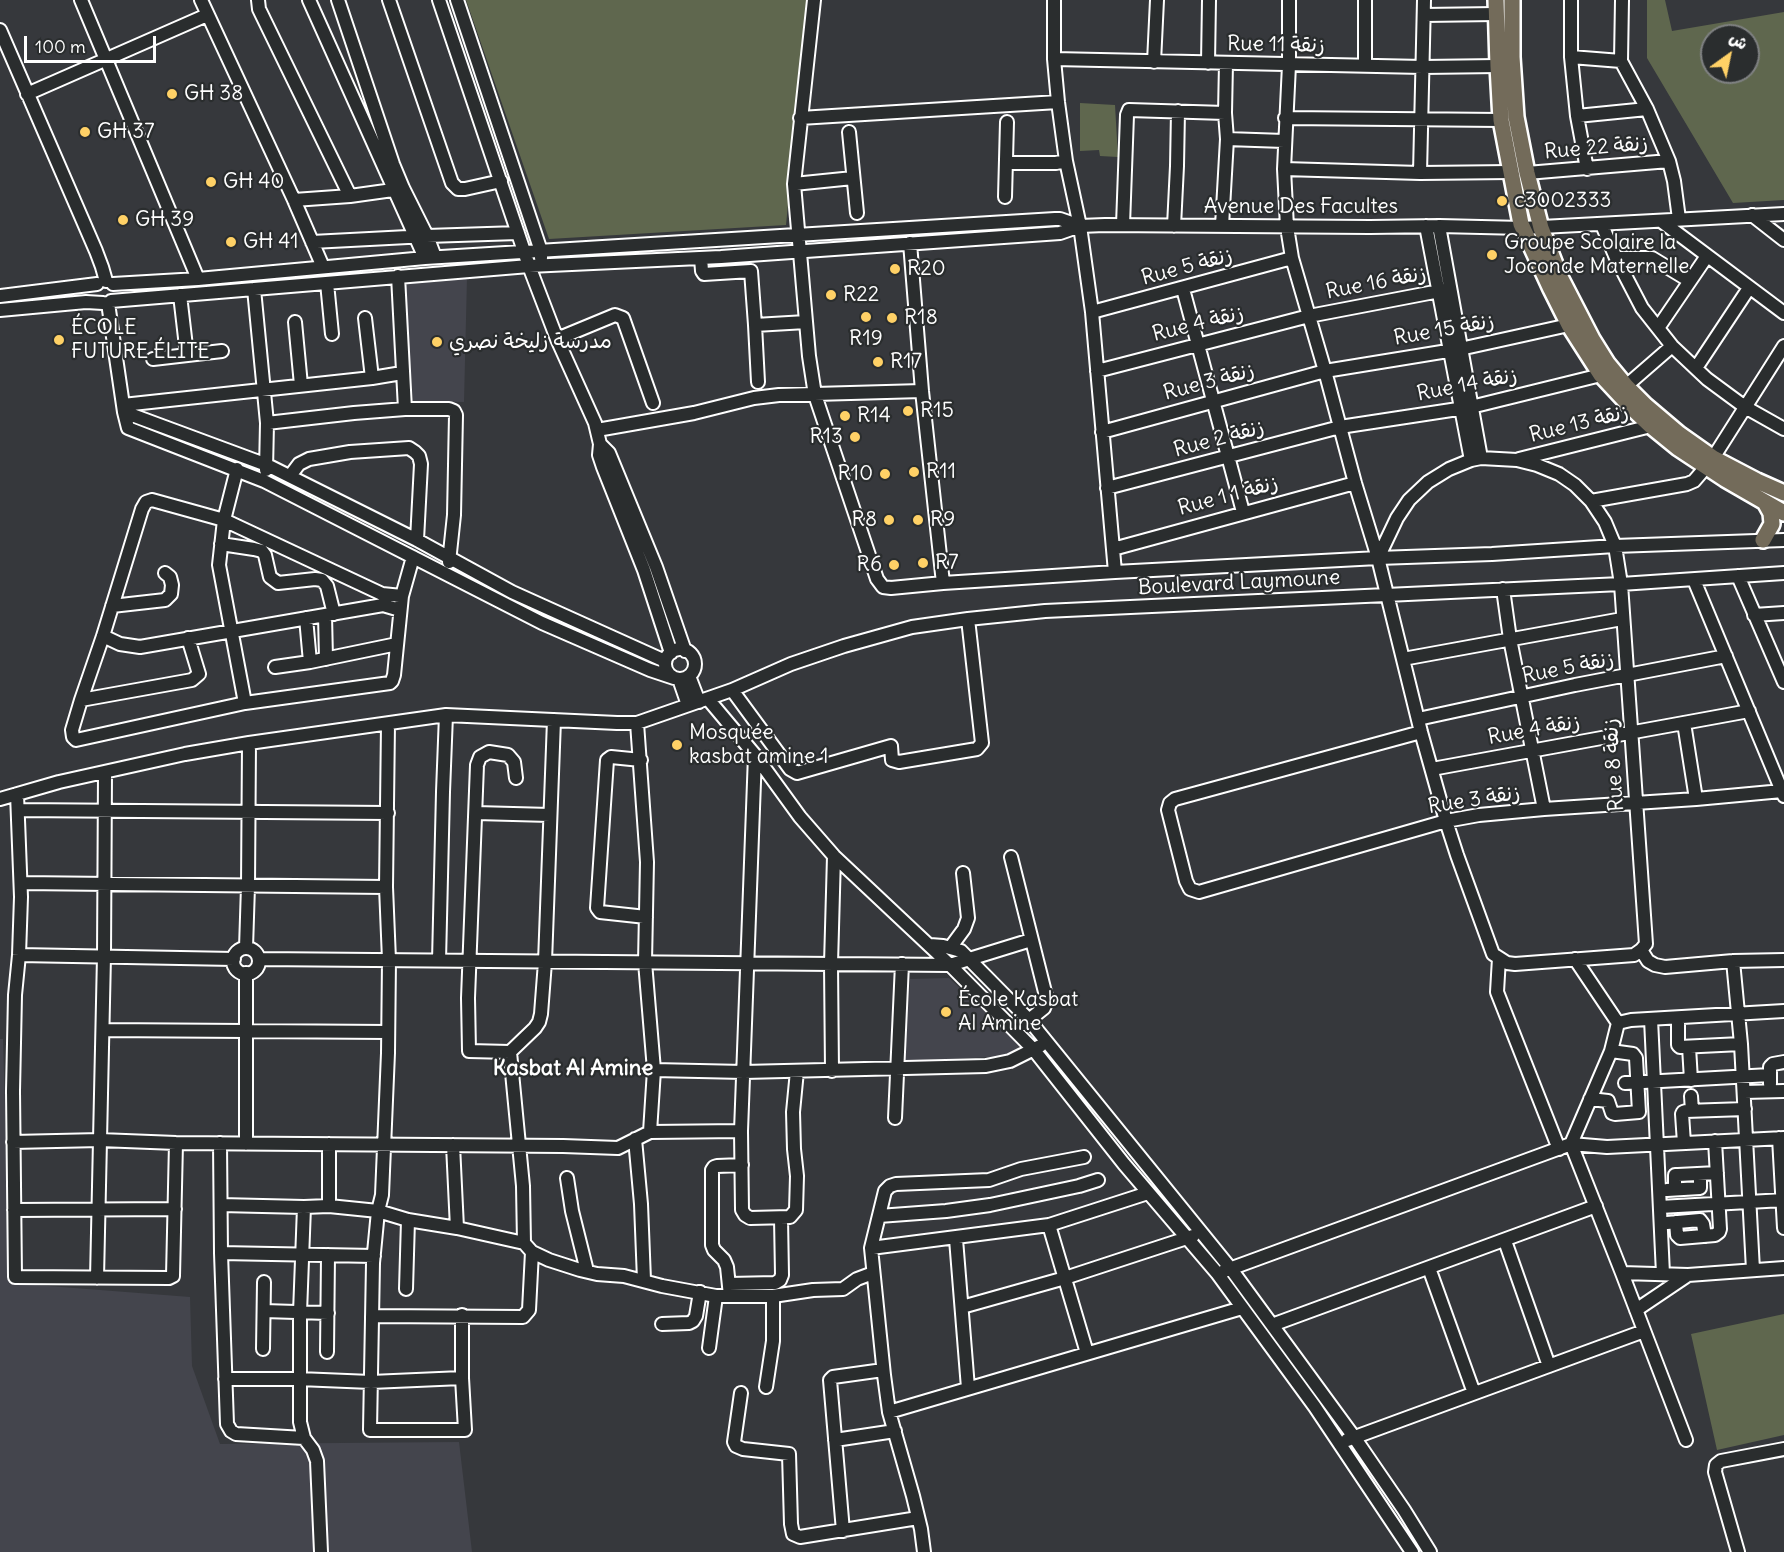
<!DOCTYPE html>
<html>
<head>
<meta charset="utf-8">
<style>
  body { margin:0 }
  #map { position:relative; width:1784px; height:1552px; overflow:hidden; background:#36383c; font-family:Delius,"Playpen Sans Arabic",sans-serif }
  canvas { display:block }
  .north { position:absolute; left:1700px; top:24px; width:60px; height:60px; box-sizing:border-box; background:#2a2d2e; border:2px solid #7f8182; border-radius:50%; rotate:33deg; font-size:16px; font-weight:700; line-height:24px; text-align:center; color:#fff }
  .north::after { content:''; display:block; margin:auto; width:21px; height:27px; background:#ffd166; clip-path:polygon(50% 0,100% 100%,50% 72%,0 100%) }
  .scale { position:absolute; left:24px; top:36px; width:132px; height:27px; box-sizing:border-box; border:3px solid #fff; border-top:0; padding-left:8px; font-size:18px; line-height:21px; white-space:nowrap; color:#fff; -webkit-text-stroke:4px #2a2d2e; paint-order:stroke }
</style>
</head>
<body>
<div id="map">
<canvas width="1784" height="1552"></canvas>
<div class="north">ش</div>
<div class="scale">100 m</div>
</div>
<script>
const g = document.querySelector('canvas').getContext('2d');
g.lineJoin = 'round';
function fill(path, color) { g.fillStyle = color; g.fill(path, 'evenodd'); }
const poly = rows => new Path2D(rows.map(r => 'M' + r).join(''));
function strokePath(path, color, width, dash) { g.strokeStyle = color; g.lineWidth = width; g.lineCap = dash ? 'butt' : 'round'; g.setLineDash(dash || []); g.stroke(path); }
function label(font, color, halo, rows, align = 'center') {
  g.font = font + ' Delius,"Playpen Sans Arabic",sans-serif'; g.lineWidth = 4.5; g.setLineDash([]); g.textBaseline = 'middle'; g.strokeStyle = halo; g.fillStyle = color; for (const [text, x, y, turn = 0] of rows) {
    g.save(); g.translate(x, y); g.rotate((+turn || 0) * Math.PI / 180); g.textAlign = isNaN(turn) ? turn : align; if (halo) g.strokeText(text, 0, 0); g.fillText(text, 0, 0); g.restore();
  }
}
fill(poly([
  [467,278,464,402,413,401,404,283],
  [949,978,1020,1045,1012,1056,905,1061,910,979],
  [0,1039,3,1039,10,1283,190,1297,192,1366,220,1444,459,1442,472,1552,0,1552]
]), '#44454d');
fill(poly([
  [466,0,808,0,786,225,549,239],
  [1647,0,1665,0,1672,31,1784,12,1784,200,1733,203,1647,58],
  [1712,36,1748,36,1748,72,1712,72],
  [1080,103,1115,105,1118,157,1100,156,1099,150,1080,151],
  [1784,1314,1784,1435,1717,1450,1691,1334]
]), '#5f674e');
const minor = poly([
  [81,0,198,279],
  [201,0,294,200,323,267],
  [258,0,259,9,350,196],
  [309,0,425,258],
  [338,0,393,164,403,188,427,236,435,257],
  [389,0,452,183,458,189,465,189,501,181],
  [439,0,529,266,557,339,595,423,600,444,599,455,603,467,644,570,671,653],
  [457,0,541,251,541,258],
  [814,0,794,184,809,356,815,395,877,579,883,587,891,588,943,583,1115,572,1378,558,1492,554,1615,546,1784,540],
  [1054,0,1054,59,1058,102,1066,161,1080,226,1092,312,1115,572],
  [1289,0,1289,65,1284,169,1287,227,1292,258,1325,371,1355,483,1378,558,1421,732,1446,821,1457,855,1493,954,1507,963,1515,964,1634,955,1641,950,1646,944,1621,584,1615,546,1605,522,1591,501,1575,485,1559,474,1537,465,1517,460,1481,458,1471,460,1449,469,1428,482,1409,500,1397,518,1378,558],
  [1571,0,1571,57,1577,116,1587,169],
  [1622,0,1621,61,1647,109,1669,161,1674,181,1679,219],
  [1424,15,1496,14],
  [0,30,96,251,102,267,106,281],
  [1571,57,1621,61],
  [1054,59,1423,67,1498,66],
  [1154,62,1157,0],
  [1208,63,1209,0],
  [1365,66,1365,0],
  [27,94,207,15],
  [1577,116,1647,109],
  [800,118,1058,102],
  [1285,118,1501,120],
  [849,132,857,213],
  [1227,139,1284,141],
  [1006,163,1056,163,1066,161],
  [1284,169,1420,173,1511,172],
  [1420,173,1424,0],
  [1527,173,1669,161],
  [794,184,853,178],
  [1005,197,1007,122],
  [294,200,350,196,400,189],
  [1752,215,1784,240],
  [1661,221,1784,313],
  [1123,225,1127,115,1129,110,1225,113],
  [1602,225,1616,258,1642,308,1672,346,1707,379,1745,407,1784,429],
  [1174,226,1177,166,1178,111],
  [1222,226,1227,139,1225,113,1226,63],
  [1426,226,1471,460],
  [1439,226,1481,458],
  [312,242,427,236,518,233],
  [910,243,922,391,943,583],
  [701,258,702,271,704,274,751,271,755,325,806,322],
  [1616,258,1652,258,1690,281],
  [398,276,405,409],
  [327,283,332,334],
  [113,284,198,279,425,258,1055,219,1060,219,1080,226],
  [254,289,267,423,266,470],
  [1183,289,1243,512],
  [180,295,187,355],
  [0,296,97,284],
  [111,301,529,266,721,257,1060,233,1080,226,1105,225,1370,227,1439,226,1523,228,1784,214],
  [108,303,124,412,128,428,264,481,542,623,650,670,674,678],
  [0,310,86,302,103,303],
  [1092,312,1292,258],
  [365,318,372,378],
  [295,322,301,385],
  [755,325,758,382],
  [1658,328,1707,256],
  [557,339,615,315,623,318,653,403],
  [153,359,222,351],
  [1696,368,1749,288],
  [1097,371,1309,316,1450,289],
  [1626,386,1672,346],
  [123,405,372,378,402,373],
  [124,412,267,465,417,540,512,592,665,661],
  [267,423,354,413,405,409,449,409,454,411,456,415,454,515,449,562],
  [597,430,694,413,754,398,779,395,922,391],
  [1102,432,1325,371,1460,349,1569,325],
  [600,444,609,453,656,567,685,651],
  [1713,458,1784,346],
  [1519,459,1651,426],
  [237,469,224,520,219,565,245,703],
  [290,476,299,464,309,459,350,452,409,448,415,452,419,456,421,464,417,540],
  [1107,488,1340,427,1471,407,1601,375],
  [152,500,224,520,382,594,402,596,394,675,392,681,390,683,245,703,76,740,73,737,72,730,81,700,103,636,142,509,146,502,152,500],
  [1591,501,1687,484,1694,481,1706,467],
  [221,544,254,549,262,551,265,555,270,577,278,583,315,579,322,580,327,586,334,614],
  [1113,549,1355,483],
  [1738,576,1784,682],
  [1694,580,1784,796],
  [1503,589,1510,639,1544,809],
  [402,596,413,557],
  [112,606,165,600,171,594,172,585,170,577,165,573],
  [325,615,326,659],
  [1754,615,1784,613],
  [306,618,310,662],
  [103,636,120,644,140,647,383,605,400,610],
  '665 664a15 15 0 1 1 30 0a15 15 0 1 1-30 0Z',
  [1403,659,1622,619],
  [275,667,310,662,397,644],
  [689,676,699,702],
  [679,679,688,705],
  [732,690,790,769,797,773,891,746,892,760,899,762,977,749,982,743,968,619],
  [708,699,755,755,800,817,834,856,950,965,1034,1050,1124,1164,1217,1273,1315,1407,1412,1552],
  [81,700,192,680,199,674,188,638],
  [1418,719,1575,685,1726,656],
  [637,723,647,862,645,962,654,1070,650,1132],
  [1684,723,1696,799],
  [388,724,386,887,389,960,388,1053,382,1195,378,1211,373,1263,370,1430,465,1430,462,1378,462,1315],
  [1421,732,1175,799,1170,803,1168,810,1186,881,1190,889,1199,892,1446,821,1479,815,1544,809,1696,799,1782,791],
  [755,755,741,1131,742,1210,745,1215,750,1218,790,1217,796,1210,797,1176,794,1149,793,1112,797,1071],
  [641,760,611,757,607,760,597,908,600,912,646,917],
  [1432,769,1749,711],
  [17,794,21,897,19,955,15,995,13,1091,15,1277,169,1278,173,1276,176,1143],
  [0,799,59,782,185,754,249,743,446,715,617,723,637,723,732,690,791,664,844,646,912,627,968,619,1045,611,1621,584,1784,573],
  [18,810,388,813],
  [476,813,550,815],
  [1011,857,1047,1000,1044,1008,1024,1024],
  [21,883,386,887],
  [930,945,943,946,961,951,1029,1020,1231,1269,1354,1437,1404,1510,1430,1552],
  [246,948,248,886,249,743],
  [950,948,964,929,968,918,963,873],
  '233 961a13 13 0 1 1 26 0a13 13 0 1 1-26 0Z',
  [1641,950,1648,961,1655,965,1665,967,1733,961,1784,960],
  [19,955,234,959],
  [1499,958,1497,992,1559,1149],
  [259,959,950,965,1031,940],
  [1575,959,1618,1023],
  [439,961,443,792,446,715],
  [1733,961,1741,1044,1753,1270],
  [1678,1018,1678,1045,1680,1047,1741,1044],
  [1651,1019,1663,1274],
  [103,1030,388,1032],
  [1689,1047,1691,1080],
  [510,1052,469,1051,468,998,477,765,480,757,489,752,508,755,514,762,516,778],
  [654,1070,744,1072,986,1066,1010,1061,1040,1046],
  [832,1071,831,964,834,856],
  [1625,1083,1770,1075],
  [1770,1084,1770,1067,1773,1064,1784,1062],
  [1744,1092,1784,1091],
  [1691,1096,1692,1111],
  [1590,1099,1608,1101,1612,1113,1615,1114,1639,1112,1636,1058,1633,1054,1611,1051],
  [895,1118,902,964],
  [1779,1138,1784,1228],
  [635,1139,641,1204,644,1280],
  [13,1142,100,1140,176,1143,563,1146,618,1148,650,1132,741,1131],
  [220,1143,221,1253,227,1424,231,1431,236,1434,304,1438],
  [1684,1143,1682,1114,1683,1112,1686,1111,1745,1109],
  [246,1144,246,973],
  [329,1144,329,1206],
  [453,1145,457,1228],
  [567,1178,572,1211,587,1271],
  [1675,1189,1675,1175,1678,1175,1717,1173],
  [1667,1190,1700,1188,1700,1174],
  [221,1205,304,1207,329,1206,378,1211,408,1220,457,1228,524,1243,523,1186,510,1052,535,1028,539,1022,541,1014,545,962,554,720],
  [304,1207,300,1313,300,1422,304,1438,313,1450,317,1461,321,1552],
  [1660,1207,1784,1200],
  [14,1210,175,1209],
  [879,1216,946,1211,990,1205,1079,1186,1098,1180],
  [1676,1222,1677,1235,1680,1238,1715,1235,1719,1232,1720,1229,1715,1141],
  [1667,1223,1700,1220,1703,1224,1705,1236],
  [1049,1225,1087,1353],
  [956,1239,968,1388],
  [1505,1241,1549,1366],
  [524,1243,532,1252,549,1260,580,1270,597,1274,624,1276,662,1286,716,1296,773,1296,813,1290,843,1289,857,1279,873,1273],
  [871,1248,1049,1225,1148,1193],
  [221,1253,374,1256],
  [1429,1268,1474,1393],
  [1224,1271,1571,1144,1607,1147,1784,1138],
  [1622,1273,1688,1275,1784,1268],
  [97,1278,104,956,105,773],
  [729,1284,775,1283,780,1280,782,1275,781,1218],
  [406,1289,408,1220],
  [730,1296,727,1267,724,1260,714,1250,712,1245,712,1170,714,1167,717,1166,742,1165],
  [962,1307,1065,1278,1193,1236],
  [1636,1310,1688,1275],
  [264,1311,328,1313],
  [372,1316,523,1317,529,1310,532,1252],
  [662,1324,689,1323,693,1321,696,1316,700,1292],
  [1272,1325,1596,1206],
  [709,1348,716,1296],
  [263,1349,264,1282],
  [327,1352,328,1255],
  [225,1379,299,1379,371,1382,462,1378],
  [766,1387,773,1341,773,1296],
  [741,1393,734,1442,736,1446,743,1449,789,1454,791,1524,793,1534,800,1537,918,1518],
  [889,1412,1242,1308],
  [835,1440,895,1431],
  [1347,1440,1644,1331],
  [1686,1440,1622,1273,1571,1144,1611,1051,1618,1023,1631,1020,1784,1011],
  [843,1531,830,1380,833,1377,883,1370],
  [924,1552,921,1529,913,1496,889,1412,884,1375,871,1248,885,1191,890,1186,896,1184,989,1180,1021,1169,1084,1157],
  [1738,1552,1715,1472,1716,1465,1721,1461,1784,1449]
]);
const major = poly([
  [1496,0,1498,66,1501,120,1521,224,1551,289,1569,325,1601,375,1630,406,1651,426,1678,448,1725,479,1784,513],
  [1512,0,1512,57,1516,117,1527,173,1541,228,1560,277,1592,339,1607,363,1626,386,1646,406,1679,434,1713,458,1757,481,1784,493],
  [1763,540,1772,524,1771,513,1766,504]
]);
strokePath(minor, '#fff', 16);
strokePath(major, '#fff', 20);
strokePath(minor, '#2a2d2e', 12);
strokePath(major, '#736b5a', 15);
for (const [x, y, r, color] of [
  [172,94,6,"#ffd166"],
  [85,132,6,"#ffd166"],
  [211,182,6,"#ffd166"],
  [1502,201,6,"#ffd166"],
  [123,220,6,"#ffd166"],
  [231,242,6,"#ffd166"],
  [1492,255,6,"#ffd166"],
  [895,269,6,"#ffd166"],
  [831,295,6,"#ffd166"],
  [866,317,6,"#ffd166"],
  [892,318,6,"#ffd166"],
  [59,340,6,"#ffd166"],
  [437,342,6,"#ffd166"],
  [878,362,6,"#ffd166"],
  [908,411,6,"#ffd166"],
  [845,416,6,"#ffd166"],
  [855,437,6,"#ffd166"],
  [914,472,6,"#ffd166"],
  [885,474,6,"#ffd166"],
  [889,520,6,"#ffd166"],
  [918,520,6,"#ffd166"],
  [923,563,6,"#ffd166"],
  [894,565,6,"#ffd166"],
  [677,745,6,"#ffd166"],
  [946,1012,6,"#ffd166"]
]) { const dot = new Path2D(); dot.arc(x, y, r, 0, 2 * Math.PI); g.fillStyle = color; g.fill(dot); strokePath(dot, '#2a2d2e', 2); }
label('21px', '#fff', '#2a2d2e', [
  ["Rue 11 زنقة",1276,45,1],
  ["Rue 22 زنقة",1596,148,-5],
  ["Avenue Des Facultes",1301,207],
  ["Rue 5 زنقة",1187,267,-15],
  ["Rue 16 زنقة",1376,283,-11],
  ["Rue 4 زنقة",1198,324,-14],
  ["Rue 15 زنقة",1444,330,-10],
  ["Rue 3 زنقة",1209,382,-15],
  ["Rue 14 زنقة",1467,385,-11],
  ["Rue 13 زنقة",1579,424,-14],
  ["Rue 2 زنقة",1219,439,-15],
  ["Rue 1 زنقة 1",1228,496,-15],
  ["Boulevard Laymoune",1239,583,-3],
  ["Rue 5 زنقة",1568,668,-11],
  ["Rue 4 زنقة",1534,730,-10],
  ["Rue 8 زنقة",1614,765,-94],
  ["Rue 3 زنقة",1474,800,-9]
]);
label('21px', '#fff', '#2a2d2e', [
  ["GH 38",184,94],
  ["GH 37",97,132],
  ["GH 40",223,182],
  ["c3002333",1514,201],
  ["GH 39",135,220],
  ["GH 41",243,242],
  ["Groupe Scolaire la",1504,243],
  ["Joconde Maternelle",1504,267],
  ["R20",907,269],
  ["R22",843,295],
  ["R18",904,318],
  ["ÉCOLE",71,328],
  ["FUTURE ÉLITE",71,352],
  ["R19",866,339,"center"],
  ["مدرسة زليخة نصري",449,342],
  ["R17",890,362],
  ["R15",920,411],
  ["R14",857,416],
  ["R13",843,437,"right"],
  ["R11",926,472],
  ["R10",873,474,"right"],
  ["R8",877,520,"right"],
  ["R9",930,520],
  ["R7",935,563],
  ["R6",882,565,"right"],
  ["Mosquée",689,733],
  ["kasbat amine 1",689,757],
  ["École Kasbat",958,1000],
  ["Al Amine",958,1024]
], 'left');
label('bold 22px', '#fff', '#2a2d2e', [
  ["Kasbat Al Amine",573,1069]
]);
</script>
</body>
</html>
